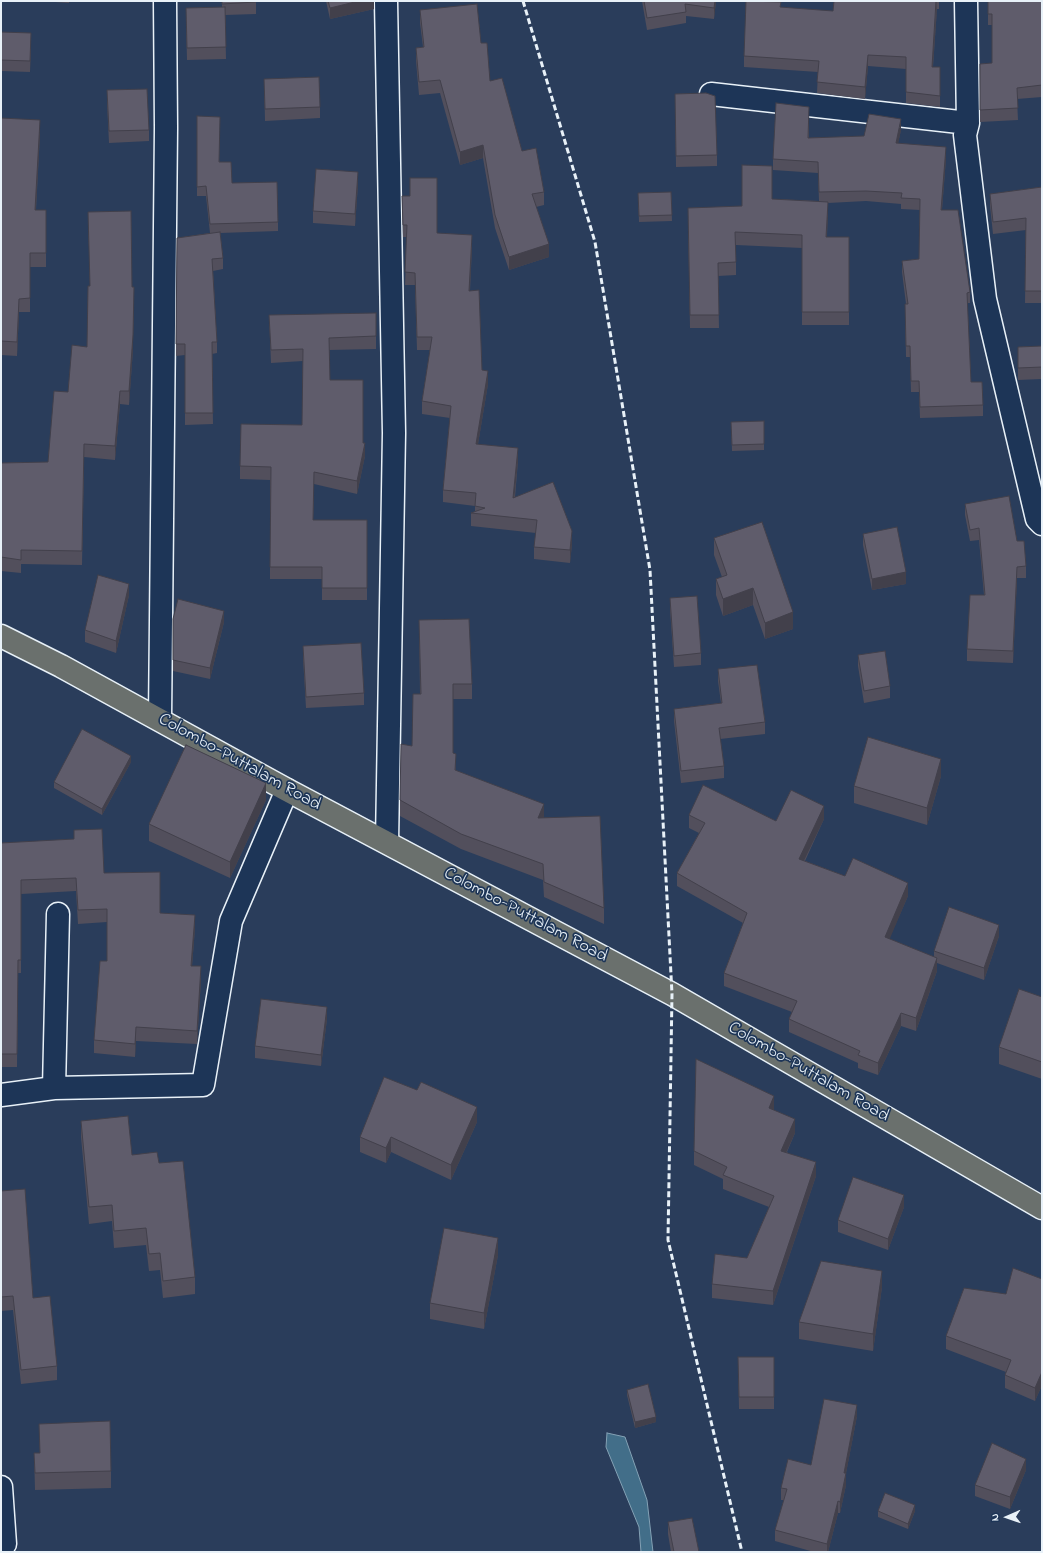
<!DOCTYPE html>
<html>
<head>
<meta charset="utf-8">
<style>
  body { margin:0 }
  #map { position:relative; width:1043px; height:1553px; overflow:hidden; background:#2a3d5b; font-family:"Indie Flower",sans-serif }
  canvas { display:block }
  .frame { position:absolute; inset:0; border:2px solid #e8f1f8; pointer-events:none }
  .north { position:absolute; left:987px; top:1497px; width:40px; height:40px; -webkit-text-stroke:3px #1d3557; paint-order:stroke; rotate:268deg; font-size:11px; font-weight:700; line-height:16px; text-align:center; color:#e8f1f8 }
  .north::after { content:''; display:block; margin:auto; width:14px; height:18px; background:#e8f1f8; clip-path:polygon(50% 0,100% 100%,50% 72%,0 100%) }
</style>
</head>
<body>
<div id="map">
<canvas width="1043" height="1553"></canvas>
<div class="frame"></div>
<div class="north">N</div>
</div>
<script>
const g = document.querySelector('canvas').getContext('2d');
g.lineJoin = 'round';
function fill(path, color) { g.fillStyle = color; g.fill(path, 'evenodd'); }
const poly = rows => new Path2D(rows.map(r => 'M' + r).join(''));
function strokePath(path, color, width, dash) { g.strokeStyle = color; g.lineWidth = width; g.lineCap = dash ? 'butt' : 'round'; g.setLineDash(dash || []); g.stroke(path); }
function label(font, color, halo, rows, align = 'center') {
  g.font = font + ' "Indie Flower",sans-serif'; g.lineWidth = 3.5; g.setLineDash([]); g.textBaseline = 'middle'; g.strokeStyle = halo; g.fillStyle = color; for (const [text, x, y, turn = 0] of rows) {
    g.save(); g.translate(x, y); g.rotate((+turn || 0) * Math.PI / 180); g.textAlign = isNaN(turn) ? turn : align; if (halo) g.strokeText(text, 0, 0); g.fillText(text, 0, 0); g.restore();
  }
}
const water = poly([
  [607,1433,625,1437,647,1500,653,1552,641,1552,639,1527,606,1447,607,1433]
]);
fill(water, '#426e89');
strokePath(water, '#84a2b5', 1);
const minor = poly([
  [386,1,394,433,387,842],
  [966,1,968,123,965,135,985,299,1037,519,1042,524],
  [711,94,968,123],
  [160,719,166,128,165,1],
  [54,1088,58,914],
  [1,1095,54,1088,203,1085,231,921,287,790],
  [1,1487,5,1544]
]);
const highway = poly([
  [1,636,61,666,287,790,672,994,1042,1208]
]);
strokePath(minor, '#e8f1f8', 25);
strokePath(highway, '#e8f1f8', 25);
strokePath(minor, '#1d3557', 22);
strokePath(highway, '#6a706d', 22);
strokePath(poly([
  [523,1,595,242,650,570,672,994,668,1240,742,1552]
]), '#e8f1f8', 3, [6, 3]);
fill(poly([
  [41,1,69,1,69,3],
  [222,1,256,1,256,14,225,15,226,59,187,60,186,19,222,7],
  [326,1,374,1,374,9,330,19],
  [642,1,716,1,714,19,686,16,686,23,647,30],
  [881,1,939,1,939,9,937,9,933,67,940,96,940,107,906,103,906,69,868,66,865,99,817,93,818,72,744,67,744,56,833,11],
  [988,1,1042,1,1042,97,1017,99,1018,120,980,122,980,64,992,63,992,25,988,25],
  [420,10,481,43,490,81,522,151,544,192,544,205,536,207,549,257,509,270,495,228,483,158,460,165,440,93,419,95,416,61,416,48,423,47,420,23],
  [1,32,31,45,30,72,1,71],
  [264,79,320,107,320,118,265,121],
  [107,90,149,130,149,141,109,143,107,102],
  [675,94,717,155,717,166,676,167],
  [197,116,220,162,232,183,278,222,278,231,220,233,223,258,223,269,213,271,217,342,217,353,212,354,213,424,185,425,185,355,176,356,177,238,210,233,206,196,197,196],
  [1,118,40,134,36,210,46,210,46,267,30,267,30,312,19,312,17,356,1,355],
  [809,118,809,138,864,136,901,130,898,143,946,158,942,210,970,292,970,303,967,303,971,382,983,405,983,416,920,418,919,392,911,392,910,357,906,357,905,304,906,304,902,272,902,261,919,259,920,210,901,209,901,204,866,201,828,203,827,237,849,237,849,325,802,325,802,248,736,245,736,275,718,276,719,328,690,328,688,221,742,206,772,199,819,201,818,173,773,170,773,159],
  [358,184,355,226,313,223,313,211],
  [1042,187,1042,303,1025,303,1026,230,993,234,990,206,990,194],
  [671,192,672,221,639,222,638,193],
  [402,196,437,233,472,247,470,291,482,370,488,384,478,444,518,461,515,497,572,544,570,563,534,559,534,547,536,533,471,526,471,513,475,512,475,506,443,502,443,490,450,418,422,414,422,401,430,350,417,350,415,285,405,285,407,237,403,237],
  [88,212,133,349,129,405,120,404,115,460,84,457,82,565,21,564,21,573,1,571,1,463,48,462,68,392,87,347,90,286],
  [269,315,376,336,376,349,329,350,330,380,363,443,365,456,357,494,314,484,313,520,367,520,367,600,322,600,322,579,270,579,270,480,240,479,240,466,302,425,303,361,271,363],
  [1042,346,1042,379,1018,380,1018,347],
  [764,421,764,450,732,451,731,422],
  [965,504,1017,541,1026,566,1026,578,1017,578,1013,663,967,661,967,649,984,595,979,540,970,541,965,515],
  [863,534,906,584,872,590,863,545],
  [714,538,793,629,765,639,753,605,723,616,716,595,716,579,722,577,714,555],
  [129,595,116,653,85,642,85,630],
  [670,598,701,653,701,665,674,667,670,609],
  [173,619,224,622,210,679,173,671],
  [419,620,472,684,472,699,453,699,453,753,456,771,544,818,604,908,604,924,544,897,543,880,461,849,400,816,400,800,412,746,420,694],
  [303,646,364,693,364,705,306,708,303,658],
  [858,655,890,686,890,698,864,703,858,666],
  [718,669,765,722,765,734,720,739,724,766,724,778,681,783,674,721,674,709,721,703,718,681],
  [131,762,102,815,54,788,54,782],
  [941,776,927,825,854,803,854,786],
  [266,800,230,878,149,841,149,824],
  [689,815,776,821,824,819,805,861,845,876,908,896,889,939,934,957,934,951,999,936,984,980,937,963,937,971,916,1031,901,1026,878,1075,858,1068,858,1063,789,1032,789,1019,792,1012,724,986,724,973,743,923,677,886,677,873,699,833,689,828],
  [74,830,104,873,160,913,195,928,192,966,201,979,197,1044,136,1041,135,1057,94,1053,94,1040,107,961,107,922,78,924,76,891,21,894,21,973,18,973,17,1067,1,1067,1,843,74,840],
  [1042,997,1042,1079,999,1064,999,1047],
  [327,1019,321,1066,255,1058,255,1046],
  [774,1110,795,1133,787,1152,816,1176,773,1305,712,1298,712,1284,747,1258,769,1207,723,1189,723,1179,694,1165,694,1151],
  [81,1121,132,1155,159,1163,195,1277,195,1294,163,1298,160,1270,149,1271,146,1245,114,1248,112,1221,89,1224,81,1137],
  [477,1122,451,1180,391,1152,386,1163,360,1152,360,1137],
  [1,1191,33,1298,57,1366,57,1380,21,1384,13,1310,1,1311],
  [904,1207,888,1250,838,1232,838,1220],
  [498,1255,484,1329,430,1319,430,1303],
  [1042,1279,1042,1385,1035,1401,1005,1388,1005,1375,1006,1372,946,1349,946,1336,1006,1294],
  [882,1287,873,1351,799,1339,799,1322],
  [738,1357,774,1357,774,1409,739,1409],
  [627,1390,656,1422,635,1428,627,1395],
  [857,1416,846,1473,846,1485,840,1513,838,1513,828,1552,814,1552,775,1541,775,1530,784,1500,781,1500,781,1488,811,1465],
  [39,1424,111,1471,111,1488,35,1490,34,1453,40,1453],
  [1026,1470,1010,1509,975,1496,975,1485],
  [878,1511,915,1511,908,1529,878,1517],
  [668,1522,699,1552,671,1552,668,1534]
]), '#524f5c');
fill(poly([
  [359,1,374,1,374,9,330,19,330,8],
  [715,1,716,1,714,19,714,8],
  [937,1,937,9,932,78,932,67],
  [31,33,31,45,30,72,30,61],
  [868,55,868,66,865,99,865,87],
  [901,119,901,130,896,154,896,143],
  [40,120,40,134,35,224,35,210],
  [483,145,483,158,460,165,460,152],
  [946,147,946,158,941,221,941,210],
  [358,172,358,184,355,226,355,214],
  [828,202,828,215,826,250,826,237],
  [472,235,472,247,469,303,469,291],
  [549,244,549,257,509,270,509,257],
  [134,287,133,349,129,405,129,391],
  [19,299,19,312,17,356,17,342],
  [488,371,488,384,476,456,476,444],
  [120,391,120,404,115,460,115,446],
  [365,443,365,456,357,494,357,481],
  [518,448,518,461,513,510,513,498],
  [572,531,572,544,570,563,570,550],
  [1017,567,1017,578,1013,663,1013,651],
  [906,572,906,584,872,590,872,579],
  [129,584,129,595,116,653,116,641],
  [753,588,753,605,723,616,723,599],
  [224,611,224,622,210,679,210,668],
  [793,612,793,629,765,639,765,623],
  [131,756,131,762,102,815,102,809],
  [941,759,941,776,927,825,927,808],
  [266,783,266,800,230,878,230,862],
  [544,804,544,819,538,818],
  [824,806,824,819,799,871,799,859],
  [908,883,908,896,885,950,885,937],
  [195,915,195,928,191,979,191,966],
  [999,925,999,936,984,980,984,968],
  [937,958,937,971,916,1031,916,1018],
  [201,966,201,979,197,1044,197,1031],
  [327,1007,327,1019,321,1066,321,1055],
  [901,1013,901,1026,878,1075,878,1063],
  [136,1027,136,1041,135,1057,135,1044],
  [774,1096,774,1110,769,1122,769,1108],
  [477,1107,477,1122,451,1180,451,1165],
  [795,1119,795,1133,781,1164,781,1151],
  [391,1137,391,1152,386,1163,386,1148],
  [816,1162,816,1176,773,1305,773,1291],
  [904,1195,904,1207,888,1250,888,1239],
  [498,1238,498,1255,484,1329,484,1313],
  [882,1271,882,1287,873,1351,873,1334],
  [1042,1372,1042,1385,1035,1401,1035,1388],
  [857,1405,857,1416,844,1484,844,1473],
  [656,1417,656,1422,635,1428,635,1422],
  [1026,1459,1026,1470,1010,1509,1010,1497],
  [846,1473,846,1485,840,1513,840,1502],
  [838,1501,838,1513,828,1552,827,1552,827,1544],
  [915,1505,915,1511,908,1529,908,1524]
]), '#42404b');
const building = poly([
  [222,1,256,1,256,2,222,4,222,1],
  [328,1,359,1,330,8,328,1],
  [644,1,715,1,714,8,685,4,686,12,647,18,644,1],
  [746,1,781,2,780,7,833,11,834,1,936,1,932,67,940,67,940,96,906,92,906,57,868,55,865,87,817,82,819,61,744,56,746,1],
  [988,1,1042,1,1042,85,1017,88,1018,108,980,110,980,64,992,63,992,14,988,14,988,1],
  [477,4,481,43,487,43,490,81,502,78,522,151,536,148,544,192,532,194,549,244,509,257,495,215,483,145,460,152,440,80,419,82,416,48,424,47,420,10,477,4],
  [225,7,226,47,187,48,186,8,225,7],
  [1,32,31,33,30,61,1,60,1,32],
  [319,77,320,107,265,109,264,79,319,77],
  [147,89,149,130,109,131,107,90,147,89],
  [706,93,715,96,717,155,676,156,675,94,706,93],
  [776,103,809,107,808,138,864,136,869,114,901,119,896,143,946,147,941,210,958,210,970,292,967,293,971,382,982,382,983,405,920,407,919,381,911,381,910,346,906,346,905,304,908,304,902,261,919,259,920,199,901,198,902,193,866,191,819,192,818,162,773,159,776,103],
  [197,116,220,117,219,162,231,162,232,183,277,182,278,222,210,224,206,186,197,187,197,116],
  [1,118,40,120,35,210,46,210,46,253,30,253,30,298,19,299,17,342,1,341,1,118],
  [742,165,772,166,772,199,828,202,826,237,849,237,849,312,802,312,802,235,735,232,736,262,718,263,719,315,690,315,688,208,742,206,742,165],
  [316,169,358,172,355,214,313,211,316,169],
  [410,178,437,178,437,233,472,235,469,291,479,290,482,370,488,371,476,444,518,448,513,498,553,482,572,531,570,550,534,547,537,520,471,513,485,508,475,506,476,493,443,490,451,406,422,401,432,337,417,337,415,273,405,272,407,225,403,225,402,196,410,196,410,178],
  [1042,187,1042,291,1025,291,1026,218,993,222,990,194,1042,187],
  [671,192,672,215,639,216,638,193,671,192],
  [131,211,132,287,134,287,133,335,129,391,120,391,115,446,84,444,82,551,21,550,21,560,1,557,1,463,48,462,54,391,68,392,72,345,87,347,88,286,90,286,88,212,131,211],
  [220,232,223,258,212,259,217,342,212,342,213,413,185,413,185,344,176,344,177,238,220,232],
  [376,313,376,336,329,338,330,380,363,380,363,443,365,443,357,481,314,472,313,520,367,520,367,588,322,588,322,567,270,567,271,467,240,466,241,424,302,425,303,349,271,350,269,315,376,313],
  [1042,346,1042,367,1018,368,1018,347,1042,346],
  [764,421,764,444,732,445,731,422,764,421],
  [1009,496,1017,541,1024,541,1026,566,1017,567,1013,651,967,649,970,595,985,595,979,528,970,530,965,504,1009,496],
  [762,522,793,612,765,623,753,588,723,599,716,579,727,575,714,538,762,522],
  [897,527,906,572,872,579,863,534,897,527],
  [98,575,129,584,116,641,85,630,98,575],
  [697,596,701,653,674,656,670,598,697,596],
  [178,599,224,611,210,668,173,660,173,619,178,599],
  [469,619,472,684,453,684,453,753,456,754,455,770,544,804,538,818,600,816,604,908,544,882,543,864,461,834,400,800,401,744,412,746,413,694,421,694,419,620,469,619],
  [361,643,364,693,306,697,303,646,361,643],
  [885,651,890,686,864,691,858,655,885,651],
  [757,665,765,722,719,728,724,766,681,771,674,709,722,703,718,669,757,665],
  [82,729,131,756,102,809,54,782,82,729],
  [868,737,941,759,927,808,854,786,868,737],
  [186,745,266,783,230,862,149,824,186,745],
  [703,785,776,821,791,790,824,806,799,859,845,876,853,858,908,883,885,937,937,958,916,1018,901,1013,878,1063,858,1055,860,1051,789,1019,797,1001,724,973,747,913,677,873,705,823,689,815,703,785],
  [102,829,104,873,160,872,160,913,195,915,191,966,201,966,197,1031,136,1027,135,1044,94,1040,100,961,107,961,107,909,78,910,76,878,21,880,21,960,18,960,17,1054,1,1054,1,843,74,839,74,830,102,829],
  [949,907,999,925,984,968,934,951,949,907],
  [1019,989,1042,997,1042,1062,999,1047,1019,989],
  [261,999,327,1007,321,1055,255,1046,261,999],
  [696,1059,774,1096,769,1108,795,1119,781,1151,816,1162,773,1291,712,1284,715,1254,747,1258,774,1196,723,1175,727,1167,694,1151,696,1059],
  [384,1077,417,1090,421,1082,477,1107,451,1165,391,1137,386,1148,360,1137,384,1077],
  [128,1116,132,1155,157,1152,159,1163,183,1161,195,1277,163,1281,160,1253,149,1254,146,1228,114,1231,112,1205,89,1207,81,1121,128,1116],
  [853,1177,904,1195,888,1239,838,1220,853,1177],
  [25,1189,33,1298,50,1296,57,1366,21,1370,13,1296,1,1297,1,1191,25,1189],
  [444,1228,498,1238,484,1313,430,1303,444,1228],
  [821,1261,882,1271,873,1334,799,1322,821,1261],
  [1013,1268,1042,1279,1042,1372,1035,1388,1005,1375,1011,1360,946,1336,964,1288,1006,1294,1013,1268],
  [738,1357,774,1357,774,1397,739,1397,738,1357],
  [648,1384,656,1417,635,1422,627,1390,648,1384],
  [824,1399,857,1405,844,1473,846,1473,840,1502,838,1501,827,1544,775,1530,787,1489,781,1488,788,1459,811,1465,824,1399],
  [110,1421,111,1471,35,1473,34,1453,40,1453,39,1424,110,1421],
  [992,1443,1026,1459,1010,1497,975,1485,992,1443],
  [885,1493,915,1505,908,1524,878,1511,885,1493],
  [692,1518,699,1552,674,1552,668,1522,692,1518]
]);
fill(building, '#5f5c6b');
strokePath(building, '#42404b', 1);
label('18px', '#e8f1f8', '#1d3557', [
  ["Colombo-Puttalam Road",239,763,29],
  ["Colombo-Puttalam Road",525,916,28],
  ["Colombo-Puttalam Road",808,1073,30]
]);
</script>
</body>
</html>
